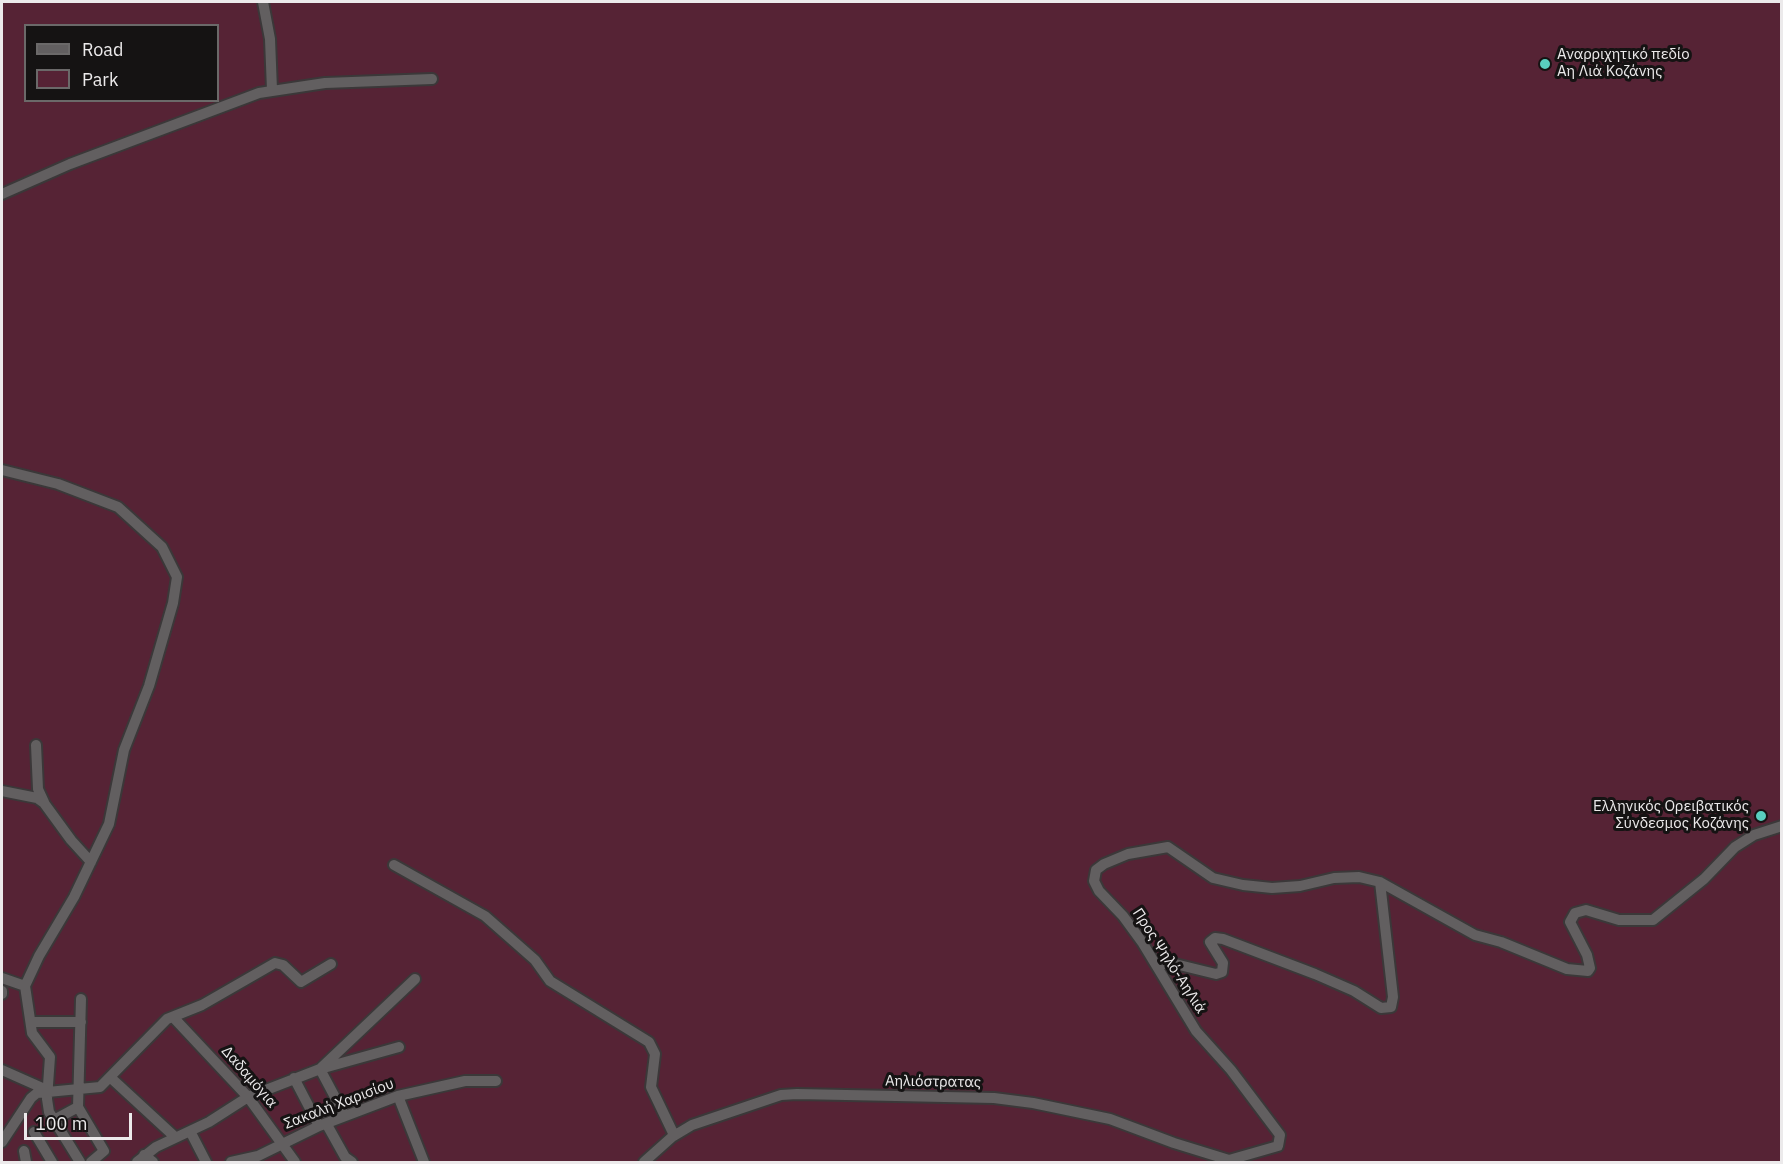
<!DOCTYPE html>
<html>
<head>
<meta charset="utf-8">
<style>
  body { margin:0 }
  #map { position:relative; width:1783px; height:1164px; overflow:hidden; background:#1f1c1c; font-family:"IBM Plex Sans",sans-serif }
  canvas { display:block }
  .frame { position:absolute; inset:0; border:3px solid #eceaeb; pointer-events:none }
  .legend { position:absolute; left:24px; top:24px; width:195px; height:78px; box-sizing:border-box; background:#151313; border:2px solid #6b6969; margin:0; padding:8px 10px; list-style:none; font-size:18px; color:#eceaeb }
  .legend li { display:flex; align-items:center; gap:12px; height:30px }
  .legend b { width:30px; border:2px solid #6b6969 }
  .scale { position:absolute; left:24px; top:1113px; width:108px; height:27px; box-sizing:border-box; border:3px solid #eceaeb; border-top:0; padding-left:8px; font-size:18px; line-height:21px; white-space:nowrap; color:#eceaeb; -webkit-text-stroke:4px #151313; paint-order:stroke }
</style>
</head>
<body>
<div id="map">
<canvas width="1783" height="1164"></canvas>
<div class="frame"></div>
<ul class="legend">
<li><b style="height:8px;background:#625f60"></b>Road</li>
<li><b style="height:16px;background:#562335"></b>Park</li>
</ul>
<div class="scale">100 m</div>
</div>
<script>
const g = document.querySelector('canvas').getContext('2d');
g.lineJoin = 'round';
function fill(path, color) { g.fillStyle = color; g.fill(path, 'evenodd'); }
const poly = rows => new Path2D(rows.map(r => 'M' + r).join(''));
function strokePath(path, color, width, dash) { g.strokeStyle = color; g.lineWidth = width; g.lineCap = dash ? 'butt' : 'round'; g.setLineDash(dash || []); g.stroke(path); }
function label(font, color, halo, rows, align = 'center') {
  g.font = font + ' "IBM Plex Sans",sans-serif'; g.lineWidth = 6; g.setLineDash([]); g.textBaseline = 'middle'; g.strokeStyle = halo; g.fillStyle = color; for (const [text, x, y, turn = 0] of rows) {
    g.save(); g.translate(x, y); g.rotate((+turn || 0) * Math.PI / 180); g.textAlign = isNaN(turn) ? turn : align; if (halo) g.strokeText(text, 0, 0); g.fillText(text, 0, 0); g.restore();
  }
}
fill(poly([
  [2,2,1781,2,1781,1162,2,1162],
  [26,26,218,26,218,100,26,100]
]), '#562335');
const minor = poly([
  [263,2,270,39,272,90],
  [2,194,70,164,259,93,325,83,432,79],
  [2,470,58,484,118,507,162,547,177,577,173,603,149,686,124,750,109,824,74,897,39,956,25,986],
  [36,745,38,789,44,802],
  [2,791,37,798,44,803,71,840,91,862],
  [394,865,485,916,535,960,550,981,649,1042,655,1054,651,1087,674,1135],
  [1156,965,1171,963,1216,974,1222,972,1223,963,1210,942,1215,938,1223,939,1315,974,1354,991,1381,1008,1391,1007,1393,997,1380,882],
  [2,978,25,986],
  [25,986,32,1033,50,1057,47,1099,49,1112,80,1162],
  [2,991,2,994],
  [81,999,78,1107,104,1151,91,1162],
  [173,1017,248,1097,295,1162],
  [31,1022,81,1022],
  [2,1070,47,1090],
  [111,1078,175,1137],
  [294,1078,319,1126],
  [398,1096,424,1162],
  [345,1116,320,1069,415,979],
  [54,1120,78,1107],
  [326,1123,345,1157,352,1162],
  [190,1131,206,1162],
  [34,1132,52,1162],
  [2,1142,31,1098,37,1093,100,1087,167,1019,202,1005,275,963,283,965,301,982,331,964],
  [24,1151,26,1162],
  [144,1155,153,1162],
  [1229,1160,1278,1146,1280,1135,1231,1070,1196,1031,1142,942,1123,916,1099,891,1094,881,1096,870,1104,864,1128,854,1168,847,1213,878,1243,885,1272,888,1300,886,1334,878,1359,877,1380,882,1475,935,1501,942,1567,969,1588,971,1590,968,1587,955,1570,922,1575,913,1586,910,1619,920,1653,920,1704,879,1735,847,1754,835,1782,826],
  [137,1162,156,1147,209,1122,248,1097,320,1069,399,1047],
  [231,1162,258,1156,319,1126,398,1096,465,1081,496,1081],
  [644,1162,672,1137,692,1125,781,1095,797,1094,994,1098,1033,1103,1110,1119,1174,1143,1229,1160]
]);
strokePath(minor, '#3b3839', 14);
strokePath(minor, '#625f60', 10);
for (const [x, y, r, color] of [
  [1545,64,6,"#59cebf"],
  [1761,816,6,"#59cebf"]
]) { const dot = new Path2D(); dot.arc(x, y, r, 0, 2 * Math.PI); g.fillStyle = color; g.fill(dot); strokePath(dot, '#151313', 2); }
label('15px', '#eceaeb', '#151313', [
  ["Αναρριχητικό πεδίο",1557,55],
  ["Αη Λιά Κοζάνης",1557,72],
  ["Ελληνικός Ορειβατικός",1749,807,"right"],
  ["Σύνδεσμος Κοζάνης",1749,824,"right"]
], 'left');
label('15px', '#eceaeb', '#151313', [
  ["Προς Ψηλό-ΑηΛιά",1169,961,57],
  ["Δαδαμόγια",249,1077,49],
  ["Αηλιόστρατας",933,1082,1],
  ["Σακαλή Χαρισίου",339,1104,-21]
]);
</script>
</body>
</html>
